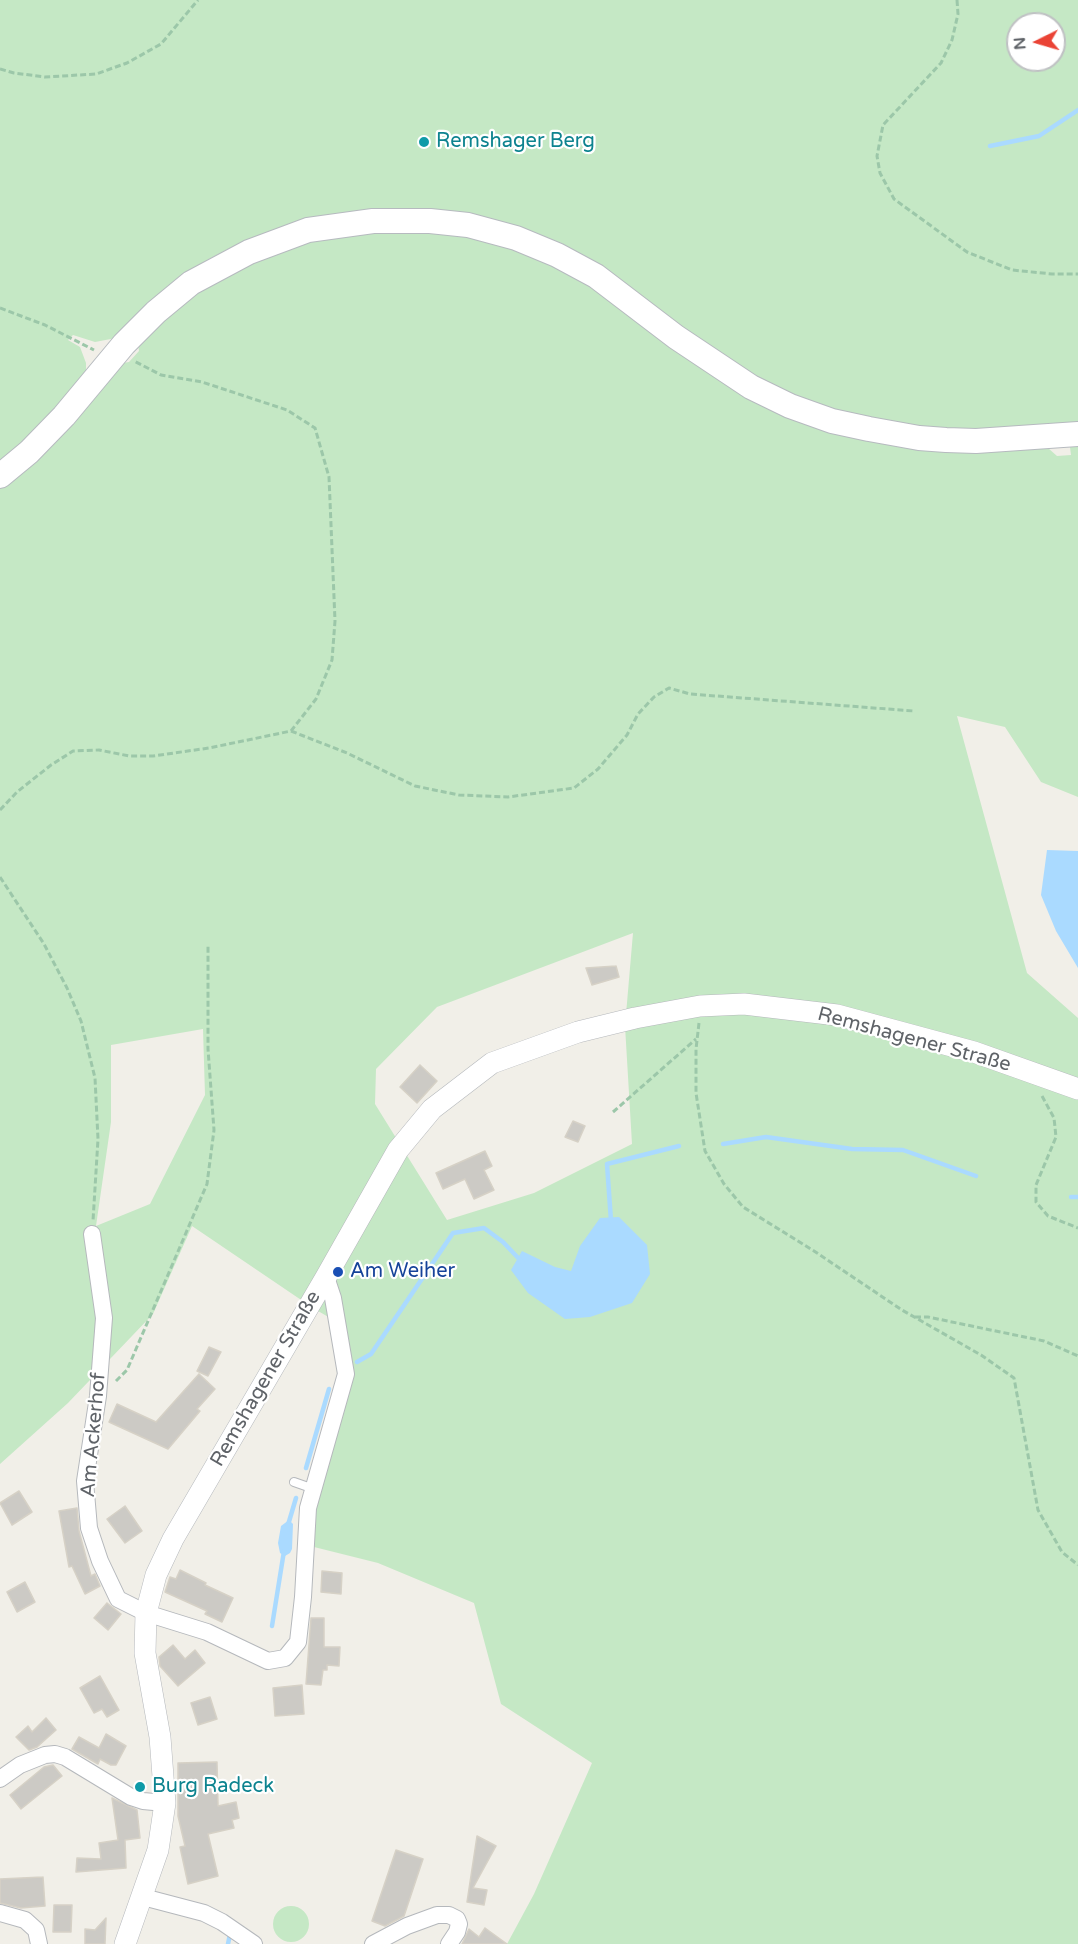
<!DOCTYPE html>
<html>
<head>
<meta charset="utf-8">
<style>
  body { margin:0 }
  #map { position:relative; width:1078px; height:1944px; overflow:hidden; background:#f1efe8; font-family:"Varela Round",sans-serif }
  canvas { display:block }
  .north { position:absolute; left:1006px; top:12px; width:60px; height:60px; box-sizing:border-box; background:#fff; border:2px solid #bfc1c3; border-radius:50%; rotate:265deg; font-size:16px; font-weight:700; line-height:24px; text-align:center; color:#5f6368 }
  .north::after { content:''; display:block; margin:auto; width:21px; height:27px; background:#ea4335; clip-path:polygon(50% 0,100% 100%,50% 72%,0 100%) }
</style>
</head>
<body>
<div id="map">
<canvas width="1078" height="1944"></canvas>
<div class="north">N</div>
</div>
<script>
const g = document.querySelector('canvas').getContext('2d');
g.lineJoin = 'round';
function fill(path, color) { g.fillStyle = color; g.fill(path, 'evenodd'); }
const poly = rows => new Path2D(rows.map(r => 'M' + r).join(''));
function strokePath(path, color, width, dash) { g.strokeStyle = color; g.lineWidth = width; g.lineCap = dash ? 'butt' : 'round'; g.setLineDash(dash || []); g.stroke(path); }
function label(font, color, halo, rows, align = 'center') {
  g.font = font + ' "Varela Round",sans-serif'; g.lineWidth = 4.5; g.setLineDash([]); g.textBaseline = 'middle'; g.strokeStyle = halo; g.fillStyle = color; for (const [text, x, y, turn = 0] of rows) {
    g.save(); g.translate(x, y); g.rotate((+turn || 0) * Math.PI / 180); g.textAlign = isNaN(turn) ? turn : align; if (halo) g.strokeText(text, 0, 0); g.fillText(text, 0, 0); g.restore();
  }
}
fill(poly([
  [0,0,1078,0,1078,425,949,431,851,417,772,387,688,335,598,265,561,243,523,231,449,211,402,208,358,212,277,230,236,245,207,260,184,275,116,338,95,342,73,335,68,340,80,347,86,363,86,372,76,387,0,465],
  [1018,24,1054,24,1054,60,1018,60],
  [358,231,449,231,517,247,586,281,770,406,1048,448,1057,456,1071,455,1070,447,1074,442,1078,442,1078,797,1041,782,1005,727,957,716,1027,973,1078,1018,1078,1944,507,1944,534,1894,592,1763,501,1704,474,1603,378,1563,310,1546,312,1510,349,1376,342,1325,313,1308,192,1226,153,1314,68,1403,0,1464,0,488,117,364,129,362,139,351,138,344,153,326,213,281,296,243],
  [633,933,625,1026,632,1144,534,1193,447,1220,375,1104,376,1069,437,1007],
  [203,1029,205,1095,150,1204,96,1226,111,1122,111,1045],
  '273 1924a18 18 0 1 1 36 0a18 18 0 1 1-36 0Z'
]), '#c5e8c5');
fill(poly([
  [1047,850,1078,851,1078,968,1056,931,1041,895],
  [619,1217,647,1245,650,1274,632,1303,590,1317,565,1319,528,1293,511,1270,522,1251,555,1267,571,1271,580,1246,600,1218],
  [289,1520,293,1524,292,1549,290,1553,285,1556,280,1553,278,1543,281,1526]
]), '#aadaff');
strokePath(poly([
  [990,146,1039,136,1078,110],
  [723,1144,766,1137,852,1149,903,1150,976,1176],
  [1071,1197,1078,1197],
  [611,1221,607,1164,679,1146],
  [357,1362,371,1354,453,1233,484,1228,503,1242,522,1262],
  [306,1468,329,1389],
  [288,1525,296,1498],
  [272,1626,284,1551],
  [228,1944,230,1934]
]), '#aadaff', 4.5);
const building = poly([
  [616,966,619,977,592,985,586,968,616,966],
  [420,1065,437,1081,417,1103,400,1087,420,1065],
  [573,1121,585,1126,578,1142,565,1137,573,1121],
  [485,1151,492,1166,484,1170,494,1190,474,1199,465,1179,443,1189,436,1173,485,1151],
  [209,1347,221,1352,208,1376,197,1371,209,1347],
  [199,1374,215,1389,197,1409,200,1411,168,1449,109,1422,117,1404,156,1422,199,1374],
  [19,1491,32,1512,12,1525,0,1503,19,1491],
  [125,1506,142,1531,125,1543,107,1519,125,1506],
  [77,1508,79,1531,91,1576,95,1574,100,1586,85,1594,72,1566,69,1567,59,1511,77,1508],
  [180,1570,206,1583,205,1585,233,1598,222,1622,205,1614,207,1611,165,1592,170,1577,176,1579,180,1570],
  [322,1571,342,1573,341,1594,321,1592,322,1571],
  [25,1582,35,1602,17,1612,7,1592,25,1582],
  [107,1603,121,1614,108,1630,94,1618,107,1603],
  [311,1618,324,1618,324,1647,340,1647,339,1666,327,1665,327,1670,323,1670,321,1685,306,1684,311,1618],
  [173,1645,185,1659,195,1650,205,1663,178,1686,160,1666,159,1657,173,1645],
  [100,1676,119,1710,107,1717,102,1709,94,1713,80,1688,100,1676],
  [302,1685,304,1714,275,1716,273,1688,302,1685],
  [210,1697,217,1719,198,1725,191,1703,210,1697],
  [46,1718,56,1730,37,1747,29,1750,16,1737,28,1726,32,1732,46,1718],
  [106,1734,126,1746,116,1765,111,1765,100,1759,98,1764,72,1749,79,1737,99,1748,106,1734],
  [217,1762,218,1806,236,1802,239,1818,232,1820,234,1828,208,1834,218,1876,188,1884,180,1847,185,1846,178,1816,178,1763,217,1762],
  [53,1765,62,1776,21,1809,10,1795,44,1767,53,1765],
  [112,1798,137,1810,140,1838,125,1840,126,1868,76,1872,77,1858,101,1859,99,1843,118,1840,112,1798],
  [477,1836,496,1846,473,1888,487,1890,484,1905,467,1902,477,1836],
  [396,1850,423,1859,404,1916,385,1926,372,1921,396,1850],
  [43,1877,45,1906,21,1908,0,1903,0,1879,43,1877],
  [54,1905,72,1905,71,1932,53,1932,54,1905],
  [106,1918,105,1944,85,1944,85,1929,95,1930,106,1918],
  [485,1928,507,1944,462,1944,469,1929,479,1937,485,1928]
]);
fill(building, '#cccac5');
strokePath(building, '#d6d1c6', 1.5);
const service = poly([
  [294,1482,314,1489]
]);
const minor = poly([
  [92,1234,104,1318,98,1396,85,1481,89,1528,100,1561,118,1599,146,1613,207,1632,268,1661,285,1658,298,1642,303,1597,308,1508,346,1374,333,1298,326,1277],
  [0,1779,20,1765,45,1755,55,1754,65,1757,131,1797,143,1801,165,1803],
  [143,1897,204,1913,222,1922,254,1944],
  [0,1913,25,1920,36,1930,39,1944],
  [373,1944,407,1926,437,1915,449,1915,457,1919,459,1924,457,1932,449,1944]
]);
const tertiary = poly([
  [125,1944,158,1850,165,1803,160,1737,145,1653,146,1613,156,1575,173,1539,326,1277,398,1150,432,1109,492,1063,578,1032,635,1018,700,1006,744,1004,837,1015,974,1052,1078,1089]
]);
const secondary = poly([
  [0,476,29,452,64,416,124,344,156,312,191,283,249,252,308,230,373,221,430,221,468,225,516,238,557,255,596,276,676,337,751,387,790,406,832,421,869,429,919,438,946,440,976,441,1078,434]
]);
strokePath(service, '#b5b8bc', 10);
strokePath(minor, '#b5b8bc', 18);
strokePath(tertiary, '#b5b8bc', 22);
strokePath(secondary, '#b6babf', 26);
strokePath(poly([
  [957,0,958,14,952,40,941,63,883,125,877,156,880,173,894,199,967,252,1012,270,1052,274,1078,274],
  [0,69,14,73,45,77,96,74,127,63,161,44,198,0],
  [0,308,45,325,94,350],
  [291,731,347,753,415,786,459,795,508,797,574,788,598,769,627,735,638,714,654,697,669,688,690,694,914,711],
  [0,810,17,792,51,765,73,751,99,750,129,756,153,756,209,748,291,731,316,699,332,660,335,621,329,477,315,428,287,410,202,382,161,375,134,361],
  [0,877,44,944,67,988,81,1021,95,1078,98,1139,93,1221],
  [699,1023,696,1049,696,1093,705,1151,724,1184,743,1207,814,1251,902,1310,981,1355,1014,1378,1038,1510,1062,1552,1078,1565],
  [1042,1096,1054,1118,1056,1137,1036,1185,1036,1202,1048,1216,1078,1228],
  [613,1112,696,1039],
  [915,1317,928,1317,1044,1341,1078,1356],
  [116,1381,127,1370,207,1184,214,1130,208,1049,208,945]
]), '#9cc7a9', 3, [6, 3]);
strokePath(service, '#fff', 8);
strokePath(minor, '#fff', 16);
strokePath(tertiary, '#fff', 21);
strokePath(secondary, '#fff', 24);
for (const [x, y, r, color] of [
  [424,142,6,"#0f9aa8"],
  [338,1272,6,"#1a4fb4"],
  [140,1787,6,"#0f9aa8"]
]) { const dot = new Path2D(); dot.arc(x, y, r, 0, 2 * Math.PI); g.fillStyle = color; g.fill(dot); strokePath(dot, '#fff', 2); }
label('20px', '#0d838f', '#fff', [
  ["Remshager Berg",436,142],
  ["Burg Radeck",152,1787]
], 'left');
label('20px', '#5f6368', '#fff', [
  ["Remshagener Straße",914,1040,15],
  ["Remshagener Straße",266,1379,-60],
  ["Am Ackerhof",94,1435,-85]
]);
label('20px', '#164399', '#fff', [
  ["Am Weiher",350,1272]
], 'left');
</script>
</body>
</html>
